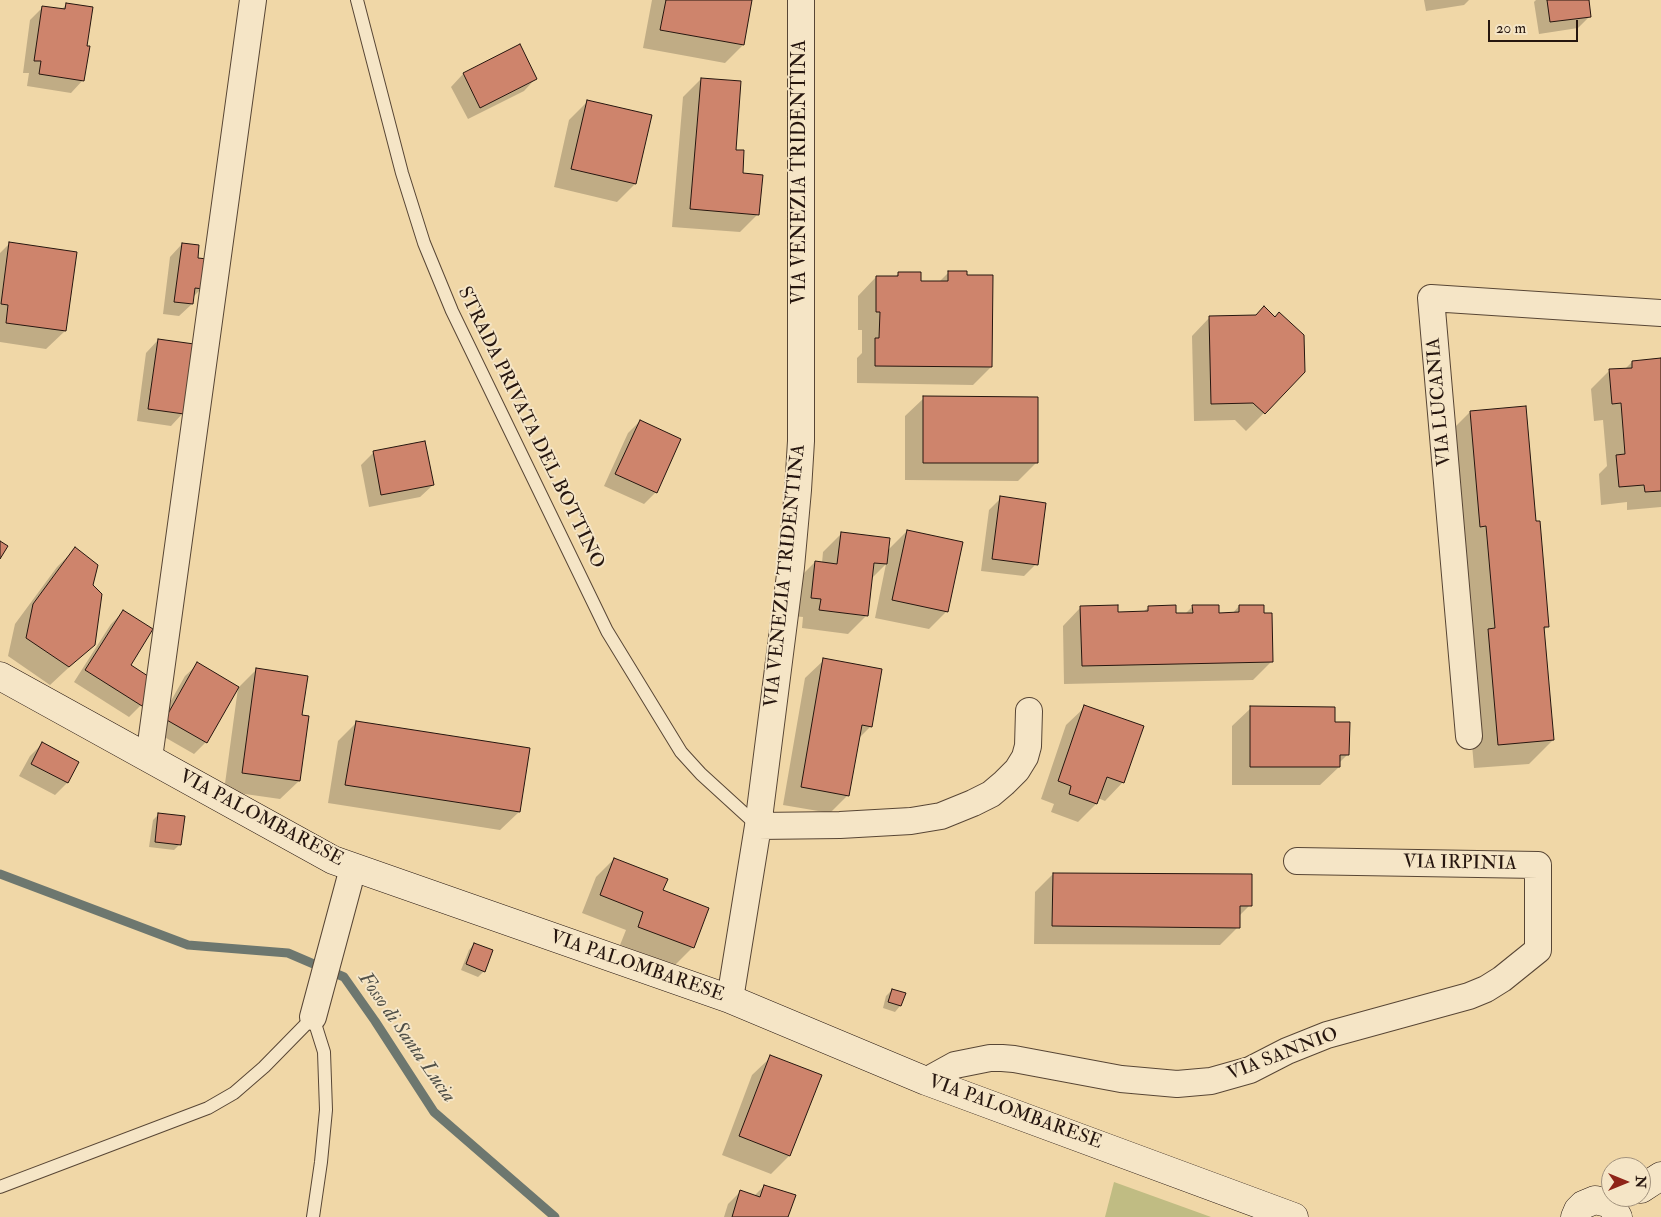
<!DOCTYPE html>
<html>
<head>
<meta charset="utf-8">
<style>
  body { margin:0 }
  #map { position:relative; width:1661px; height:1217px; overflow:hidden; background:#f0d7a7; font-family:"IM FELL Double Pica",serif }
  canvas { display:block }
  .north { position:absolute; left:1601px; top:1157px; width:50px; height:50px; box-sizing:border-box; background:#f5e5c6; border:1px solid #a2927d; border-radius:50%; rotate:90deg; font-size:14px; font-weight:700; line-height:20px; text-align:center; color:#26160f }
  .north::after { content:''; display:block; margin:auto; width:18px; height:22px; background:#8f2418; clip-path:polygon(50% 0,100% 100%,50% 72%,0 100%) }
  .scale { position:absolute; left:1488px; top:20px; width:90px; height:22px; box-sizing:border-box; border:2px solid #26160f; border-top:0; padding-left:6px; font-size:15px; line-height:18px; white-space:nowrap; color:#26160f; -webkit-text-stroke:4px #f5e5c6; paint-order:stroke }
</style>
</head>
<body>
<div id="map">
<canvas width="1661" height="1217"></canvas>
<div class="north">N</div>
<div class="scale">20 m</div>
</div>
<script>
const g = document.querySelector('canvas').getContext('2d');
g.lineJoin = 'round';
function fill(path, color) { g.fillStyle = color; g.fill(path, 'evenodd'); }
const poly = rows => new Path2D(rows.map(r => 'M' + r).join(''));
function strokePath(path, color, width, dash) { g.strokeStyle = color; g.lineWidth = width; g.lineCap = dash ? 'butt' : 'round'; g.setLineDash(dash || []); g.stroke(path); }
function label(font, color, halo, rows, align = 'center') {
  g.font = font + ' "IM FELL Double Pica",serif'; g.lineWidth = 4; g.setLineDash([]); g.textBaseline = 'middle'; g.strokeStyle = halo; g.fillStyle = color; for (const [text, x, y, turn = 0] of rows) {
    g.save(); g.translate(x, y); g.rotate((+turn || 0) * Math.PI / 180); g.textAlign = isNaN(turn) ? turn : align; if (halo) g.strokeText(text, 0, 0); g.fillText(text, 0, 0); g.restore();
  }
}
fill(poly([
  [1114,1182,1211,1217,1105,1217]
]), '#c0bc83');
fill(poly([
  [652,0,751,0,743,45,725,63,643,48],
  [1424,0,1469,0,1464,5,1426,11],
  [1536,0,1588,0,1590,16,1578,28,1539,34,1534,2],
  [67,4,86,47,83,80,71,93,27,86,29,73,23,73,30,20,43,7,61,10],
  [519,46,536,78,524,91,468,119,451,87,463,74],
  [701,79,735,151,741,174,758,214,740,232,672,227,683,97],
  [587,102,635,184,617,202,554,187,569,120],
  [10,243,65,331,46,349,0,342,0,253],
  [182,244,196,259,202,288,192,298,192,304,179,316,163,314,170,257],
  [949,272,991,367,973,385,857,383,857,358,862,353,862,330,858,330,858,296,876,277,895,277,898,274,919,282,939,282],
  [1210,317,1264,413,1246,431,1235,420,1194,421,1192,336],
  [158,340,183,413,171,426,137,421,146,353],
  [1661,360,1661,507,1627,510,1627,502,1601,505,1599,474,1607,466,1603,420,1594,421,1591,389,1609,371,1625,369,1632,362],
  [924,398,1036,463,1018,481,905,480,905,416],
  [1470,412,1535,523,1548,626,1543,631,1553,740,1529,764,1474,768,1446,436],
  [640,421,656,492,644,504,604,486,628,433],
  [424,443,433,485,420,497,369,507,361,465,373,453],
  [1001,498,1036,564,1024,576,981,571,989,510],
  [907,531,947,611,929,629,875,618,886,564,871,579,867,615,848,634,802,628,803,617,793,616,797,580,815,562,822,563,823,552,841,534,887,551],
  [75,549,91,586,94,644,50,685,8,656,15,624,57,567],
  [1193,606,1218,614,1232,614,1239,606,1271,662,1253,680,1064,684,1063,626,1081,607,1117,613,1143,612,1149,607,1175,614,1185,614],
  [123,612,129,665,141,705,129,717,74,682,111,624],
  [824,660,871,726,858,739,848,795,830,813,783,805,805,678],
  [198,664,206,742,194,754,154,731,185,676],
  [256,670,301,716,299,781,280,799,224,791,238,688],
  [1085,707,1123,782,1105,801,1098,798,1096,804,1078,822,1051,812,1054,804,1041,799,1066,725],
  [1251,708,1334,723,1348,754,1339,763,1339,767,1320,785,1232,785,1232,726],
  [356,723,519,812,500,830,328,803,338,741],
  [42,744,78,762,67,783,55,795,19,776,30,756],
  [159,814,180,844,174,850,149,847,153,820],
  [614,859,662,891,693,947,675,965,620,945,626,930,582,913,596,877],
  [1053,874,1250,905,1238,917,1238,927,1220,945,1034,944,1035,892],
  [474,944,484,971,478,977,461,970,469,950],
  [892,990,900,1006,895,1012,883,1008,886,996],
  [771,1057,789,1156,771,1174,722,1155,752,1075],
  [764,1186,787,1217,724,1217,728,1204,741,1191,754,1196]
]), '#0003');
strokePath(poly([
  [0,874,188,945,288,953,344,977,375,1021,434,1112,555,1217]
]), '#6d776f', 9);
const building = poly([
  [666,0,752,0,744,45,660,30,666,0],
  [1547,0,1589,0,1591,17,1550,22,1547,0],
  [66,3,93,7,87,46,90,46,84,81,39,74,41,61,34,61,42,6,65,9,66,3],
  [520,44,537,79,480,108,463,73,520,44],
  [701,78,741,81,736,150,744,150,743,173,763,175,759,215,690,209,701,78],
  [587,100,652,115,636,184,571,169,587,100],
  [9,242,77,252,66,331,6,323,8,305,1,304,9,242],
  [182,243,199,245,198,258,207,259,203,289,195,288,193,304,174,302,182,243],
  [948,271,967,271,967,275,993,275,992,367,875,366,875,338,879,338,880,312,876,312,876,276,898,276,898,272,921,272,921,281,948,281,948,271],
  [1264,306,1275,317,1279,312,1304,335,1305,372,1265,414,1253,403,1211,404,1209,316,1256,315,1264,306],
  [158,339,194,344,184,414,148,409,158,339],
  [1661,358,1661,491,1645,492,1644,485,1619,487,1616,455,1625,454,1621,403,1612,404,1609,369,1632,368,1632,361,1661,358],
  [923,396,1038,397,1038,463,923,463,923,396],
  [1526,406,1536,521,1540,521,1549,627,1544,627,1554,740,1498,745,1488,629,1495,628,1486,526,1480,527,1470,411,1526,406],
  [640,420,681,439,657,493,615,474,640,420],
  [425,441,434,485,381,495,373,451,425,441],
  [1000,496,1046,503,1038,565,992,559,1000,496],
  [907,530,963,542,948,612,892,600,907,530],
  [841,532,890,538,887,564,874,563,868,616,819,610,821,599,811,598,815,561,837,564,841,532],
  [0,541,8,546,0,559,0,541],
  [75,547,98,565,93,585,102,594,95,645,69,667,26,638,33,604,75,547],
  [1118,605,1118,612,1148,611,1148,606,1176,605,1176,613,1193,613,1192,605,1219,605,1219,613,1239,612,1239,605,1264,605,1264,613,1272,613,1273,662,1082,666,1080,606,1118,605],
  [123,610,153,629,131,665,157,682,142,706,85,670,123,610],
  [823,658,882,669,872,727,862,725,849,796,801,787,823,658],
  [197,662,239,687,207,743,165,719,197,662],
  [256,668,308,676,302,715,309,716,300,781,242,773,256,668],
  [1084,705,1144,726,1124,783,1107,777,1097,804,1069,794,1071,786,1058,781,1084,705],
  [1250,706,1335,707,1335,722,1350,722,1349,755,1340,755,1340,767,1250,767,1250,706],
  [356,721,530,748,520,812,345,785,356,721],
  [42,742,79,762,68,783,31,764,42,742],
  [158,813,185,816,181,845,155,842,158,813],
  [614,858,668,879,663,890,709,908,694,948,638,927,643,912,600,895,614,858],
  [1053,873,1252,874,1252,906,1240,906,1240,928,1052,926,1053,873],
  [474,943,493,950,485,972,466,964,474,943],
  [892,989,906,993,901,1006,888,1002,892,989],
  [770,1055,822,1075,790,1156,739,1136,770,1055],
  [764,1185,796,1195,788,1217,732,1217,740,1190,760,1197,764,1185]
]);
fill(building, '#ce846c');
strokePath(building, '#26160f', 1);
const lane = poly([
  [357,0,402,173,424,243,452,311,607,631,681,752,701,774,758,826],
  [0,1187,208,1108,234,1093,264,1067,313,1017,324,1052,326,1110,321,1162,313,1217]
]);
const street = poly([
  [1469,736,1431,298,1661,313],
  [149,758,253,0],
  [758,826,840,825,911,821,941,816,973,803,991,794,1004,783,1017,770,1025,757,1028,746,1029,711],
  [730,999,758,826,791,567,798,490,801,441,801,0],
  [313,1017,353,868],
  [926,1081,955,1065,990,1058,1002,1058,1014,1059,1121,1079,1177,1084,1211,1081,1250,1070,1287,1051,1327,1035,1469,996,1486,989,1502,979,1538,950,1538,865,1297,861]
]);
const secondary = poly([
  [0,676,333,860,730,999,926,1081,1294,1217],
  [1641,1189,1661,1176],
  [1575,1217,1578,1210,1583,1205,1595,1200,1608,1203,1613,1208,1618,1217]
]);
strokePath(lane, '#584635', 14);
strokePath(street, '#584635', 28);
strokePath(secondary, '#26160f', 29);
strokePath(lane, '#f5e5c6', 12);
strokePath(street, '#f5e5c6', 26);
strokePath(secondary, '#f5e5c6', 28);
label('19px', '#26160f', '#f5e5c6', [
  ["VIA VENEZIA TRIDENTINA",801,172,-90],
  ["VIA LUCANIA",1440,402,-95],
  ["STRADA PRIVATA DEL BOTTINO",530,428,64],
  ["VIA VENEZIA TRIDENTINA",786,576,-84],
  ["VIA PALOMBARESE",261,819,28],
  ["VIA IRPINIA",1460,864,1],
  ["VIA PALOMBARESE",637,967,19],
  ["VIA SANNIO",1283,1055,-21],
  ["VIA PALOMBARESE",1015,1113,20]
]);
label('italic 20px', '#4f4f47', '#f5e5c6', [
  ["Fosso di Santa Lucia",406,1038,55]
]);
</script>
</body>
</html>
